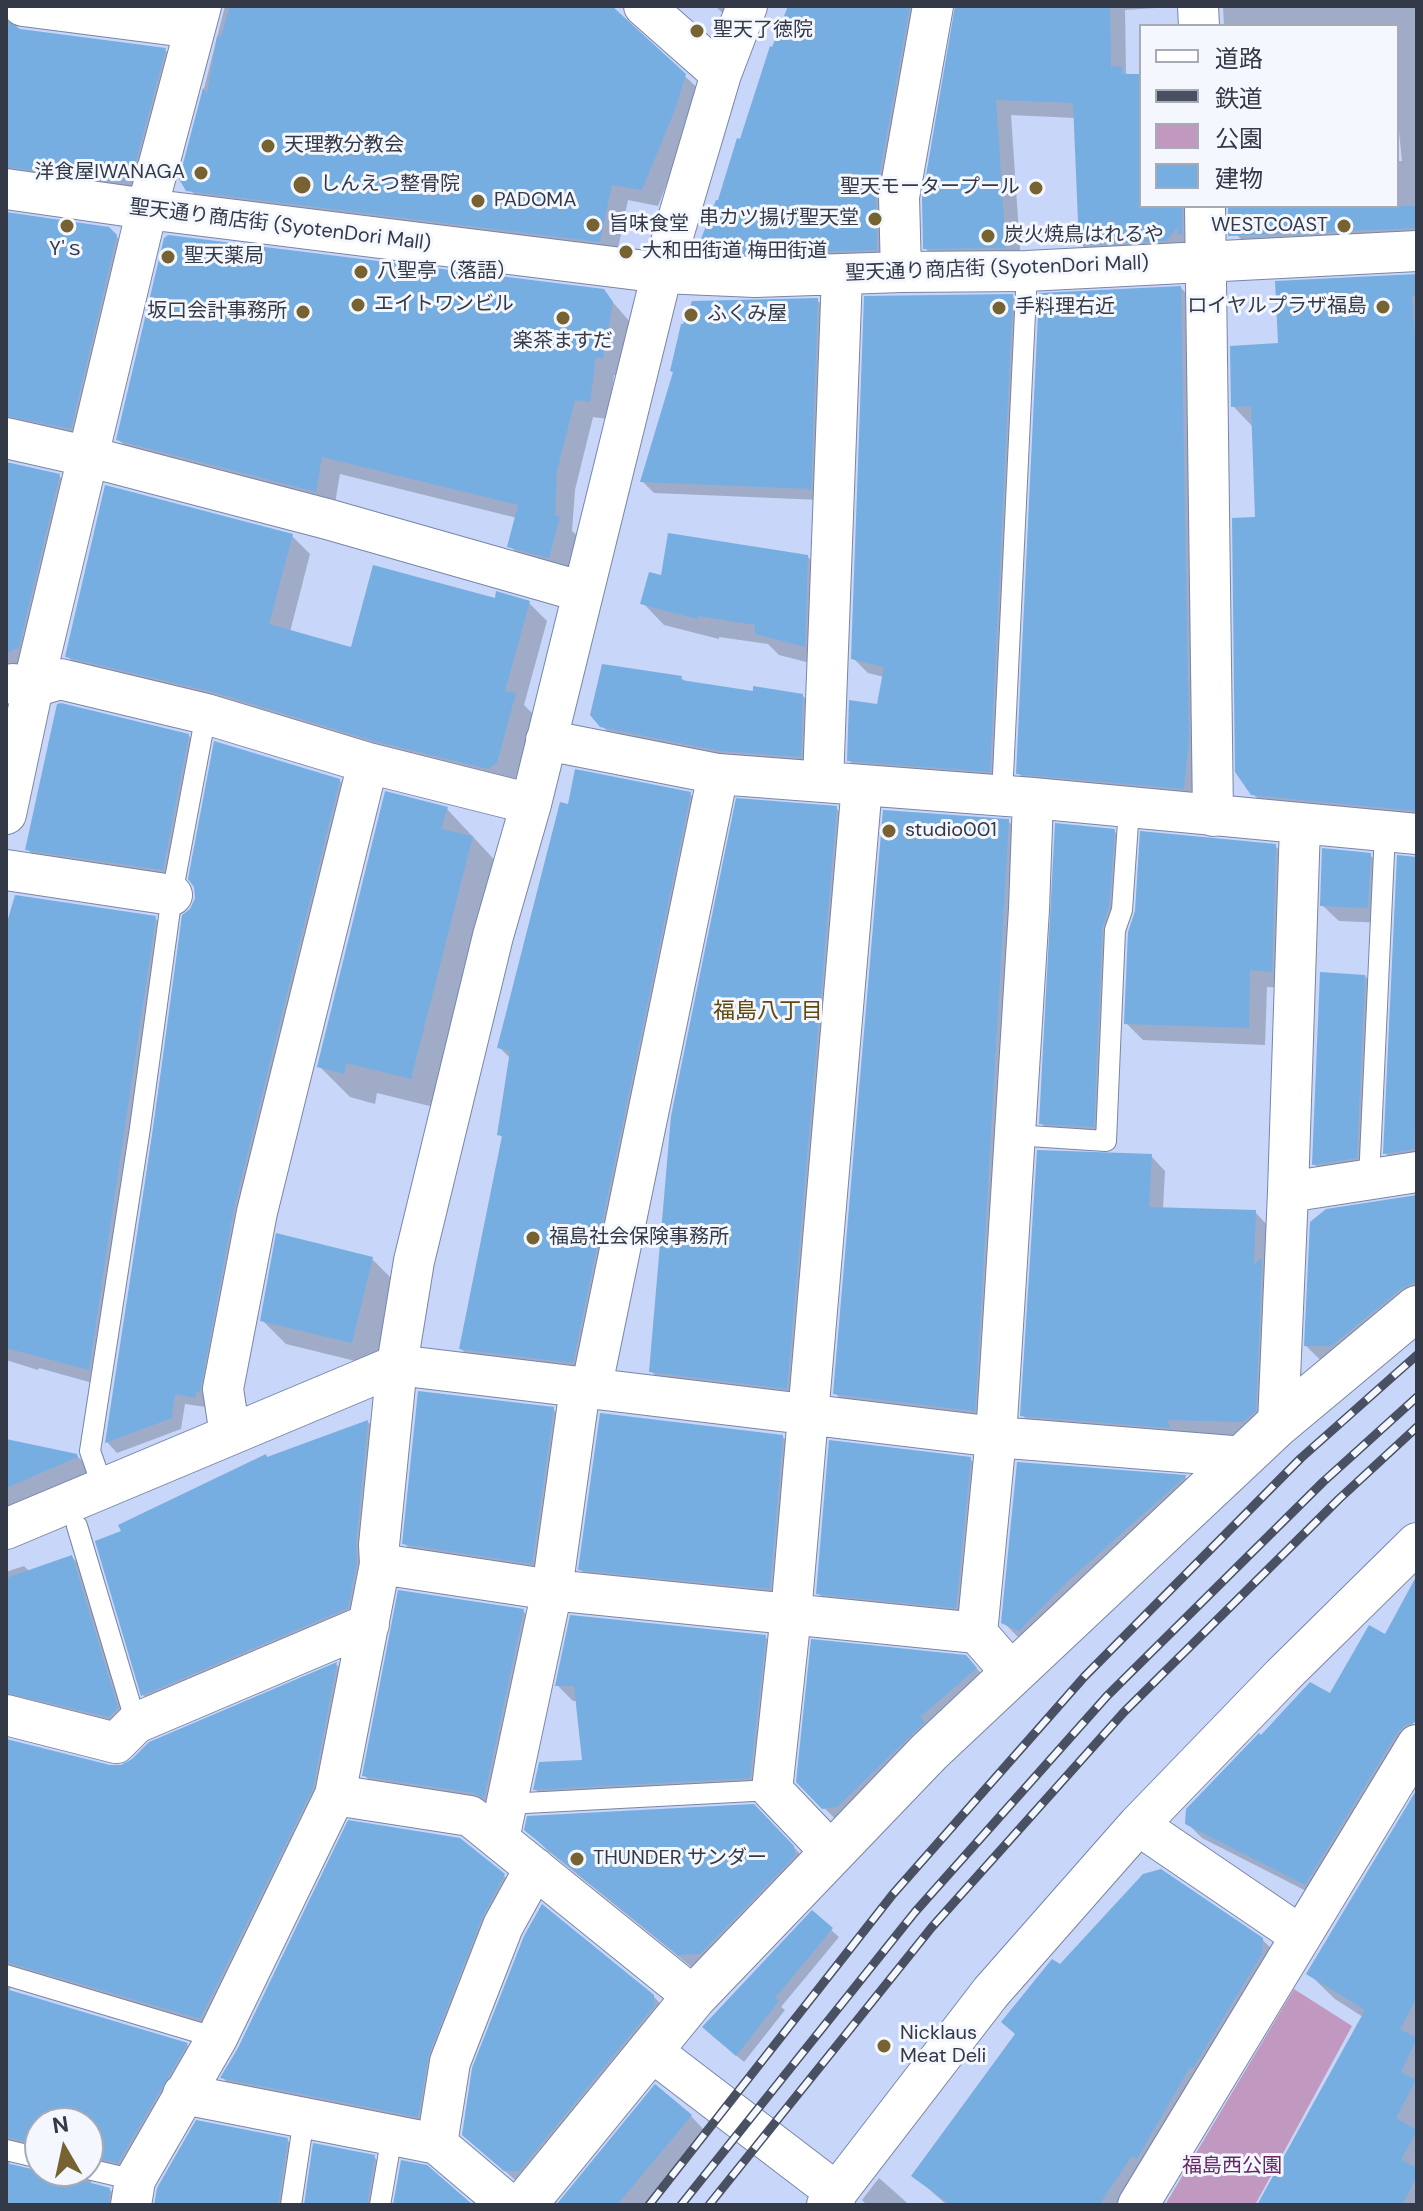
<!DOCTYPE html>
<html>
<head>
<meta charset="utf-8">
<style>
  body { margin:0 }
  #map { position:relative; width:1423px; height:2211px; overflow:hidden; background:#c7d6f9; font-family:"DM Sans","Noto Sans JP",sans-serif }
  canvas { display:block }
  .frame { position:absolute; inset:0; border:8px solid #333947; pointer-events:none }
  .legend { position:absolute; left:1139px; top:24px; width:260px; height:184px; box-sizing:border-box; background:#f4f7fe; border:2px solid #a7abb5; margin:0; padding:10px 14px; list-style:none; font-size:24px; color:#333947 }
  .legend li { display:flex; align-items:center; gap:16px; height:40px }
  .legend b { width:40px; border:2px solid #a7abb5 }
  .north { position:absolute; left:24px; top:2107px; width:80px; height:80px; box-sizing:border-box; background:#f4f7fe; border:2px solid #a7abb5; border-radius:50%; rotate:351deg; font-size:22px; font-weight:700; line-height:32px; text-align:center; color:#333947 }
  .north::after { content:''; display:block; margin:auto; width:28px; height:36px; background:#776332; clip-path:polygon(50% 0,100% 100%,50% 72%,0 100%) }
</style>
</head>
<body>
<div id="map">
<canvas width="1423" height="2211"></canvas>
<div class="frame"></div>
<ul class="legend">
<li><b style="height:10px;background:#fff"></b>道路</li>
<li><b style="height:10px;background:#485061"></b>鉄道</li>
<li><b style="height:22px;background:#c199c0"></b>公園</li>
<li><b style="height:22px;background:#76aee1"></b>建物</li>
</ul>
<div class="north">N</div>
</div>
<script>
const g = document.querySelector('canvas').getContext('2d');
g.lineJoin = 'round';
function fill(path, color) { g.fillStyle = color; g.fill(path, 'evenodd'); }
const poly = rows => new Path2D(rows.map(r => 'M' + r).join(''));
function strokePath(path, color, width, dash) { g.strokeStyle = color; g.lineWidth = width; g.lineCap = dash ? 'butt' : 'round'; g.setLineDash(dash || []); g.stroke(path); }
function label(font, color, halo, rows, align = 'center') {
  g.font = font + ' "DM Sans","Noto Sans JP",sans-serif'; g.lineWidth = 6; g.setLineDash([]); g.textBaseline = 'middle'; g.strokeStyle = halo; g.fillStyle = color; for (const [text, x, y, turn = 0] of rows) {
    g.save(); g.translate(x, y); g.rotate((+turn || 0) * Math.PI / 180); g.textAlign = isNaN(turn) ? turn : align; if (halo) g.strokeText(text, 0, 0); g.fillText(text, 0, 0); g.restore();
  }
}
fill(poly([
  [1294,1989,1352,2026,1255,2205,1165,2205]
]), '#c199c0');
fill(poly([
  [6,6,16,20,17,30,165,50,182,66,148,193,6,190],
  [225,6,609,6,702,92,658,206,628,200,616,258,205,207,181,179],
  [715,6,734,6,730,20],
  [790,6,933,6,893,265,727,267,710,251,742,141],
  [957,6,1187,6,1125,10,1126,73,1129,76,1141,76,1141,206,1194,206,1195,242,1097,261,1081,244,1075,118,1011,115,1021,263,941,264,925,248],
  [1223,6,1417,6,1417,244,1253,251,1237,235,1230,206,1397,206,1397,161,1402,161,1397,112,1397,26,1224,26],
  [6,214,109,229,126,246,87,445,6,439],
  [1417,276,1417,828,1273,814,1253,794,1257,519,1253,427,1233,406,1280,345],
  [1181,288,1195,302,1198,802,1032,787,1018,773],
  [603,291,630,322,621,376,614,375,608,419,593,417,575,490,572,531,578,536,568,576,528,564,510,546,517,518,340,474,334,509,136,458,118,439],
  [1012,296,1027,311,1004,786,864,775,849,760,878,707,884,677,868,673,853,658],
  [817,300,829,312,822,500,654,493,643,482],
  [6,464,59,476,76,492,35,663,6,672],
  [292,536,310,554,290,632,352,650,496,600,529,603,547,621,524,705,533,714,515,781,86,675,67,656],
  [808,557,829,578,826,667,779,655,768,644,719,637,719,639,664,625,643,603],
  [681,678,686,682,755,693,802,695,818,711,815,771,618,742,602,726],
  [188,735,208,755,183,889,47,869,27,849],
  [339,780,350,791,206,1407,185,1404,181,1429,117,1453,107,1442,184,916,192,910,197,898,196,887],
  [690,794,709,813,591,1381,480,1367,461,1349,504,1139,500,1135,511,1059,499,1047,570,806],
  [836,808,849,821,799,1401,664,1384,651,1371],
  [447,809,503,869,442,1109,377,1093,375,1104,350,1097,319,1066],
  [1008,821,1022,835,988,1424,849,1407,835,1393],
  [1114,831,1128,845,1108,1141,1055,1138,1041,1123],
  [1275,846,1293,863,1289,988,1267,987,1265,1045,1143,1040,1126,1023],
  [1370,855,1386,871,1384,923,1339,921,1322,905],
  [1417,859,1417,1171,1405,1173,1385,1153],
  [155,918,173,936,107,1387,39,1368,38,1370,6,1360,6,933],
  [1365,976,1381,993,1372,1174,1330,1180,1314,1164],
  [1151,1156,1165,1171,1163,1210,1255,1212,1269,1227,1258,1436,1037,1430,1022,1415],
  [1417,1197,1417,1320,1331,1370,1306,1346],
  [372,1259,396,1283,376,1366,286,1344,262,1320],
  [553,1409,567,1423,546,1576,418,1557,404,1543],
  [368,1422,384,1439,364,1625,160,1711,143,1695,268,1459],
  [782,1436,796,1450,783,1602,594,1583,580,1569],
  [6,1441,76,1455,93,1472,6,1511],
  [970,1459,991,1480,976,1627,839,1614,818,1593],
  [1018,1464,1185,1477,1200,1492,1019,1638,1003,1622],
  [72,1557,87,1573,133,1725,6,1714,6,1572,24,1566,30,1572],
  [1417,1578,1417,1716,1320,1898,1202,1838,1187,1823,1261,1738,1331,1696,1386,1636],
  [523,1611,539,1627,500,1812,380,1791,364,1775],
  [765,1637,780,1652,765,1793,551,1804,535,1789,584,1762,578,1701,573,1701,557,1685],
  [965,1657,985,1677,843,1827,798,1781],
  [337,1665,352,1680,328,1804,216,2034,13,1980,9,1992,187,2045,202,2060,134,2178,101,2171,91,2181,91,2184,109,2189,125,2205,6,2205,6,1741,110,1767,122,1767,133,1761,150,1744],
  [40,2123,88,2123,88,2171,38,2173,8,2166,13,2156,40,2156],
  [1417,1793,1417,2205,1259,2205,1363,2017,1335,1999,1309,1974],
  [774,1826,813,1868,700,1974,547,1850,527,1830],
  [504,1876,515,1887,429,2127,234,2089,223,2078],
  [812,1913,839,1937,781,2007,785,2010,744,2062,712,2035],
  [1262,1939,1281,1959,1130,2205,947,2205,914,2176,1016,2035,1060,1967],
  [653,1996,672,2015,525,2189,464,2134],
  [691,2116,706,2132,646,2205,559,2205],
  [287,2140,303,2156,295,2205,155,2205],
  [374,2157,390,2173,385,2205,306,2205],
  [879,2178,905,2201,909,2205,867,2205,862,2200]
]), '#0003');
fill(poly([
  [230,6,612,6,686,74,674,112,642,190,612,185,600,242,186,191,179,179,203,88,207,94,217,36,221,37],
  [788,6,910,6,876,193,877,250,755,254,709,252,701,239,716,200,718,200,737,138,740,139,770,46,772,47],
  [955,6,1110,6,1111,67,1122,66,1122,74,1141,74,1141,206,1182,206,1182,235,1178,234,1178,227,1166,241,1079,245,1073,103,996,100,1006,248,923,249,922,199],
  [6,20,20,29,166,48,132,176,121,182,6,167],
  [1228,206,1417,206,1417,228,1228,236],
  [6,212,109,227,117,235,71,429,6,416],
  [168,235,604,289,613,302,603,359,596,357,590,402,575,400,557,471,555,515,560,516,549,558,507,547,518,505,322,457,316,492,116,440,164,238],
  [1417,274,1417,296,1412,296,1417,363,1417,811,1251,795,1235,772,1232,518,1255,517,1251,406,1231,407,1230,346,1278,343,1275,281],
  [1181,286,1189,739,1184,789,1016,774,1039,293],
  [1013,294,990,772,847,761,849,700,877,704,884,667,851,659,864,296],
  [818,298,811,489,640,482,673,372,670,371,681,324,683,324,692,301],
  [6,462,60,474,19,647,6,654],
  [105,485,293,534,269,624,347,646,351,647,373,565,495,598,496,591,530,601,505,691,516,693,497,763,488,769,374,741,213,692,65,657],
  [668,533,808,555,805,647,755,634,755,625,698,616,697,619,640,604,649,572,661,575],
  [602,664,682,676,681,680,753,691,753,686,803,694,801,757,721,751,600,727,590,715],
  [61,703,189,734,163,870,25,850,57,704],
  [214,741,340,779,234,1208,200,1392,197,1391,195,1398,175,1394,172,1418,105,1443,153,1130,182,915,190,909,195,898,194,887,188,879],
  [575,769,691,792,573,1363,459,1349,502,1136,497,1135,510,1051,497,1048,560,802,568,804],
  [385,791,448,807,441,829,473,836,411,1079,346,1063,344,1074,317,1067],
  [736,798,837,806,787,1389,649,1372,671,1116],
  [883,810,1009,819,975,1411,833,1394],
  [1055,823,1115,829,1109,907,1102,929,1094,1127,1039,1124],
  [1140,831,1276,844,1272,972,1250,970,1249,1028,1124,1024,1128,932,1135,911],
  [1322,848,1371,853,1368,908,1320,906],
  [1397,855,1417,857,1417,1078,1414,1149,1383,1154],
  [15,895,156,916,89,1370,6,1348,6,926],
  [1320,972,1365,975,1357,1158,1312,1165],
  [1037,1150,1152,1154,1149,1207,1256,1210,1254,1264,1262,1258,1256,1411,1243,1422,1168,1420,1170,1428,1020,1416],
  [1417,1195,1417,1281,1401,1289,1331,1346,1304,1346,1310,1222,1326,1209],
  [276,1233,373,1257,352,1343,260,1321],
  [418,1391,554,1407,532,1564,402,1544],
  [600,1413,783,1435,770,1589,578,1570],
  [368,1420,356,1543,357,1562,348,1608,141,1696,95,1541,121,1531,118,1525,266,1454,267,1457],
  [6,1439,77,1454,78,1457,6,1488],
  [829,1440,971,1457,956,1608,816,1594],
  [1017,1462,1186,1475,1186,1476,1068,1581,1019,1631,1001,1623],
  [72,1555,118,1708,109,1717,6,1693,6,1578],
  [1417,1575,1417,1722,1405,1725,1397,1733,1305,1885,1185,1824,1186,1809,1259,1733,1261,1735,1310,1682,1330,1693,1369,1625,1385,1634],
  [398,1590,524,1609,484,1798,474,1793,362,1776],
  [570,1615,766,1635,750,1778,533,1790,539,1762,582,1760,574,1686,555,1686],
  [811,1639,966,1655,977,1668,920,1717,925,1722,837,1807,822,1809,796,1782],
  [337,1662,313,1788,200,2019,6,1962,6,1739,110,1765,121,1765,132,1759,149,1742],
  [1417,1789,1417,1998,1400,2029,1417,2038,1401,2072,1416,2080,1396,2118,1417,2130,1401,2160,1417,2168,1417,2177,1402,2205,1257,2205,1365,2010,1306,1974],
  [754,1804,794,1846,795,1856,700,1954,678,1955,524,1830,527,1816],
  [348,1820,460,1838,505,1874,482,1918,429,2054,418,2117,220,2078,238,2048],
  [1161,1869,1263,1938,1262,1954,1193,2068,1190,2067,1137,2159,1132,2156,1099,2205,951,2205,911,2176,1015,2034,1001,2022,1052,1959,1060,1964,1143,1874],
  [542,1904,654,1995,654,2006,519,2171,504,2171,462,2135,472,2068,524,1936],
  [812,1910,833,1928,775,1998,779,2001,736,2056,702,2027],
  [6,1989,188,2043,118,2163,88,2156,88,2123,40,2123,40,2145,6,2137],
  [655,2084,692,2115,617,2205,556,2205],
  [196,2120,288,2138,278,2205,154,2205,157,2188],
  [313,2143,375,2155,367,2205,304,2205],
  [401,2160,427,2165,473,2205,393,2205],
  [6,2163,40,2171,75,2171,79,2178,84,2181,110,2188,109,2205,6,2205]
]), '#76aee1');
const service = poly([
  [1002,796,1027,271],
  [1014,1135,1106,1141,1115,930,1122,910,1129,808],
  [1369,1180,1385,831],
  [103,1488,90,1451,140,1128,172,895,206,714],
  [77,1526,136,1723],
  [506,1804,772,1790],
  [6,1975,217,2038],
  [6,2150,40,2158],
  [88,2169,135,2180],
  [291,2205,304,2118],
  [380,2205,392,2135]
]);
const minor = poly([
  [23,6,194,28],
  [644,6,721,74],
  [1198,6,1199,26],
  [6,189,147,209,662,273,755,277,901,272,1027,271,1417,251],
  [1205,206,1213,816],
  [901,272,899,197,933,6],
  [6,438,90,457,327,519,583,592],
  [13,684,33,687,60,679,206,714,368,763,531,804],
  [546,740,718,774,1033,798,1417,834],
  [823,782,842,275],
  [6,814,33,687,147,209,201,6],
  [6,870,172,895],
  [1288,1192,1417,1172],
  [591,1390,718,774],
  [1278,1424,1288,1192,1300,825],
  [230,1435,223,1389,257,1212,368,763],
  [6,1529,397,1365,996,1437,1244,1457],
  [380,1564,552,1590,977,1633,1012,1673],
  [977,1633,996,1437,1029,909,1033,798],
  [6,1715,116,1743,136,1723,369,1624],
  [335,1795,470,1816,694,1997],
  [1138,1825,1301,1936],
  [499,1839,552,1590,580,1388],
  [832,1853,772,1790,791,1614,862,785],
  [650,2050,837,2193],
  [183,2094,437,2144,509,2205],
  [437,2144,450,2062,503,1926,535,1868],
  [131,2205,135,2180,217,2038,335,1795,380,1564,379,1545,397,1365,414,1261,493,936,531,804,662,273,721,74,747,6],
  [827,2205,991,1992,1138,1825,1283,1675,1417,1543],
  [1138,2205,1417,1745]
]);
const tertiary = poly([
  [524,2205,694,1997,929,1752,1278,1424,1417,1308]
]);
strokePath(service, '#7886a6', 22);
strokePath(minor, '#7886a6', 42);
strokePath(tertiary, '#7886a6', 46);
strokePath(service, '#fff', 20);
strokePath(minor, '#fff', 40);
strokePath(tertiary, '#fff', 44);
const rail = poly([
  [649,2205,893,1894,1085,1676,1301,1458,1417,1355],
  [681,2205,915,1912,1107,1696,1323,1482,1417,1397],
  [709,2205,932,1927,1124,1712,1339,1499,1417,1427]
]);
strokePath(rail, '#485061', 9);
strokePath(rail, '#f4f7fe', 6, [18]);
for (const [x, y, r, color] of [
  [697,31,8,"#776332"],
  [268,146,8,"#776332"],
  [201,173,8,"#776332"],
  [302,185,10,"#776332"],
  [1036,188,8,"#776332"],
  [478,201,8,"#776332"],
  [875,219,8,"#776332"],
  [593,225,8,"#776332"],
  [67,226,8,"#776332"],
  [1344,226,8,"#776332"],
  [988,236,8,"#776332"],
  [626,252,8,"#776332"],
  [168,257,8,"#776332"],
  [361,272,8,"#776332"],
  [358,305,8,"#776332"],
  [1383,307,8,"#776332"],
  [999,308,8,"#776332"],
  [303,312,8,"#776332"],
  [691,315,8,"#776332"],
  [563,318,8,"#776332"],
  [889,831,8,"#776332"],
  [533,1238,8,"#776332"],
  [577,1859,8,"#776332"],
  [884,2046,8,"#776332"]
]) { const dot = new Path2D(); dot.arc(x, y, r, 0, 2 * Math.PI); g.fillStyle = color; g.fill(dot); strokePath(dot, '#f4f7fe', 3); }
label('20px', '#333947', '#f4f7fe', [
  ["聖天了徳院",713,31],
  ["天理教分教会",284,146],
  ["洋食屋IWANAGA",185,173,"right"],
  ["しんえつ整骨院",320,185],
  ["聖天モータープール",1020,188,"right"],
  ["PADOMA",494,201],
  ["串カツ揚げ聖天堂",859,219,"right"],
  ["旨味食堂",609,225],
  ["WESTCOAST",1328,226,"right"],
  ["炭火焼鳥はれるや",1004,236],
  ["Y'ｓ",67,250,"center"],
  ["大和田街道 梅田街道",642,252],
  ["聖天薬局",184,257],
  ["八聖亭（落語）",377,272],
  ["エイトワンビル",374,305],
  ["ロイヤルプラザ福島",1367,307,"right"],
  ["手料理右近",1015,308],
  ["坂口会計事務所",287,312,"right"],
  ["ふくみ屋",707,315],
  ["楽茶ますだ",563,342,"center"],
  ["studio001",905,831],
  ["福島社会保険事務所",549,1238],
  ["THUNDER サンダー",593,1859],
  ["Nicklaus",900,2034],
  ["Meat Deli",900,2057]
], 'left');
label('20px', '#333947', '#f4f7fe', [
  ["聖天通り商店街 (SyotenDori Mall)",280,226,7],
  ["聖天通り商店街 (SyotenDori Mall)",997,269,-2]
]);
label('20px', '#662667', '#f4f7fe', [
  ["福島西公園",1232,2167]
]);
label('22px', '#5f490b', '#f4f7fe', [
  ["福島八丁目",768,1012]
]);
</script>
</body>
</html>
